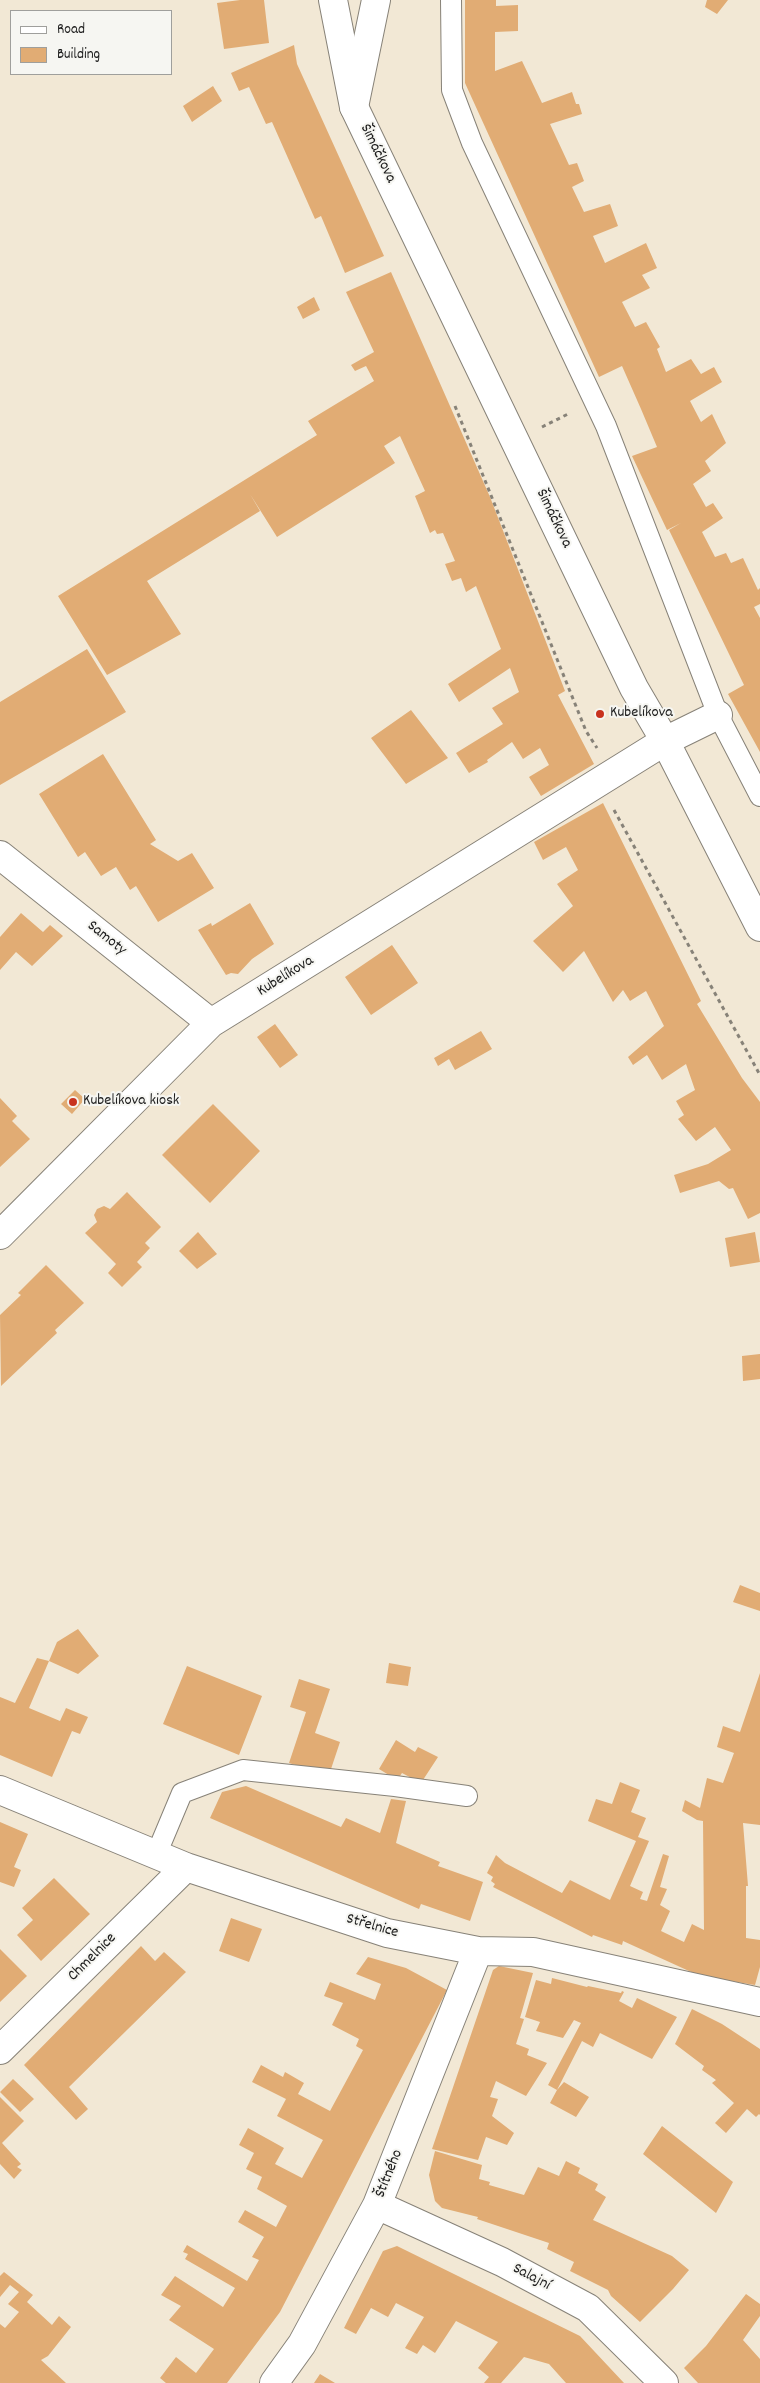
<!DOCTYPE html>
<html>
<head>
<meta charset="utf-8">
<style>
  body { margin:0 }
  #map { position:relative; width:760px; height:2383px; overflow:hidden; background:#f2e8d5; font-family:Dekko,sans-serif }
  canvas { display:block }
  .legend { position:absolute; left:10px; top:10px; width:162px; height:65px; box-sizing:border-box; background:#f6f6f2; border:1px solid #9f9f9c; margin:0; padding:6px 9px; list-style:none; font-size:15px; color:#1c1c1c }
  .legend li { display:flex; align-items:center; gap:10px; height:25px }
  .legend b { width:25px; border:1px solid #9f9f9c }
</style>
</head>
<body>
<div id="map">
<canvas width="760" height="2383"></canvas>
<ul class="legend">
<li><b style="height:6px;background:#fff"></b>Road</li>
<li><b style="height:14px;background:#e1ac74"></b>Building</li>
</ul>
</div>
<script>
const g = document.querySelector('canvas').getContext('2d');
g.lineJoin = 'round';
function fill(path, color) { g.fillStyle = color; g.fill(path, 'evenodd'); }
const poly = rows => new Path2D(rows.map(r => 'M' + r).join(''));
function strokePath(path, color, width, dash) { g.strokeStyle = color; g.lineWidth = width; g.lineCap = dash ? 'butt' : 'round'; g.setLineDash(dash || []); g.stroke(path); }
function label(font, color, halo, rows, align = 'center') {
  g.font = font + ' Dekko,sans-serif'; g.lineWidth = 4; g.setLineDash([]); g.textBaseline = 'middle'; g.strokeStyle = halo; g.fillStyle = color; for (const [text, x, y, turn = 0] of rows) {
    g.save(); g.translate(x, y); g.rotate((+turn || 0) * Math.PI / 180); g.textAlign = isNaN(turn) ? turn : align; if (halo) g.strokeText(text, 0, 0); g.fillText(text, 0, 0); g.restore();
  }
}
fill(poly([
  [240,0,264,0,269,43,224,49,217,3],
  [465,0,496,0,496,6,518,5,518,31,495,32,495,71,522,61,542,103,572,92,576,104,579,104,582,114,550,124,569,165,577,163,584,181,572,187,584,212,610,204,618,226,593,236,605,263,646,243,657,268,642,275,650,288,622,302,635,327,646,322,660,347,657,349,666,372,691,359,701,374,714,367,722,382,690,401,701,422,712,414,726,443,705,461,711,471,693,484,706,507,713,503,723,518,702,532,715,557,726,553,731,563,743,558,758,590,760,588,760,604,754,607,760,618,760,752,728,694,744,685,669,530,681,523,667,530,632,456,657,447,641,409,622,366,599,377,465,83],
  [707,0,728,0,717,14,705,7],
  [294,45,297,64,384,256,345,273,321,216,315,219,272,122,266,124,249,87,239,91,231,73],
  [213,86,222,101,192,122,183,106],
  [391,272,490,497,565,691,558,695,594,764,541,796,529,777,549,765,540,748,523,759,512,742,487,760,488,762,469,773,456,753,503,724,492,708,519,692,510,668,459,702,448,684,501,649,476,586,466,592,461,578,452,581,445,564,455,561,443,533,437,534,435,530,430,533,415,496,425,491,400,436,384,446,395,463,277,537,250,494,260,511,147,581,181,634,107,675,58,596,317,435,308,421,374,381,366,366,355,371,351,365,374,352,346,292],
  [314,297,320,310,303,319,297,307],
  [87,649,126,712,0,785,0,702],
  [411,710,448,758,406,784,371,738],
  [103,754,156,840,150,844,178,861,192,853,214,888,158,922,136,886,130,890,116,867,101,876,85,852,78,857,39,794],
  [603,803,701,1001,697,1004,742,1078,760,1102,760,1213,748,1219,733,1188,729,1189,719,1181,680,1193,674,1175,708,1164,731,1150,715,1127,696,1141,678,1119,684,1115,676,1101,695,1090,686,1064,662,1080,647,1055,633,1065,628,1057,664,1026,646,991,630,1001,623,990,613,1002,584,951,563,972,533,941,573,906,557,884,578,870,566,847,543,860,534,842],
  [250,903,274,944,252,959,238,974,231,973,226,975,198,930,211,923,212,926],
  [21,913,43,932,50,925,63,936,32,966,16,952,0,970,0,937],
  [392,945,418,983,371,1015,345,977],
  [275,1024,298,1055,280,1068,257,1037],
  [481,1031,492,1049,455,1070,449,1059,438,1066,434,1058],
  [75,1090,85,1099,72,1114,61,1104],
  [0,1098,17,1116,12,1121,30,1139,0,1167],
  [213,1104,260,1151,210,1203,162,1155],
  [127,1192,161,1227,145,1243,150,1248,137,1262,142,1267,122,1287,108,1273,116,1264,85,1233,97,1222,94,1215,97,1209,104,1206,110,1209],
  [198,1232,217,1254,197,1269,179,1251],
  [755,1232,760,1262,730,1267,725,1238],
  [46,1265,84,1303,55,1330,57,1333,1,1386,0,1315,21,1295,18,1293],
  [760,1354,760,1379,743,1381,742,1356],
  [740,1585,760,1593,760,1611,733,1602],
  [78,1629,99,1656,78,1674,49,1661,57,1642],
  [37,1658,49,1661,29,1708,60,1721,66,1708,88,1717,80,1734,72,1731,52,1777,0,1755,0,1697,15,1703],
  [389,1663,411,1667,408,1686,386,1683],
  [187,1666,262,1696,239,1755,163,1724],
  [760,1673,760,1825,743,1823,748,1886,746,1886,746,1938,760,1940,760,1967,755,1985,700,1976,623,1941,622,1945,593,1935,592,1937,493,1887,495,1884,491,1881,493,1877,487,1873,496,1855,505,1863,562,1893,570,1880,610,1900,636,1841,588,1821,596,1799,612,1804,620,1782,640,1790,631,1812,646,1818,638,1837,649,1841,630,1886,643,1892,640,1899,647,1901,663,1854,669,1856,660,1887,667,1889,660,1905,670,1911,661,1931,684,1942,692,1924,704,1930,703,1821,697,1820,682,1811,685,1800,700,1808,707,1778,723,1783,734,1753,717,1747,723,1726,740,1732],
  [299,1679,330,1689,315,1733,340,1742,329,1775,289,1763,306,1712,290,1707],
  [396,1740,415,1752,418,1747,438,1757,421,1783,402,1773,397,1780,379,1769],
  [246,1786,341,1827,346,1818,380,1833,391,1799,406,1801,396,1843,440,1862,438,1866,483,1882,470,1921,421,1904,419,1909,210,1818,222,1792],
  [0,1822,28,1834,14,1867,21,1870,14,1887,0,1882],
  [54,1878,90,1914,41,1961,17,1935,33,1920,22,1908],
  [231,1918,262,1929,249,1962,219,1951],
  [141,1946,155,1961,164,1952,186,1972,69,2087,88,2109,76,2120,24,2065],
  [0,1949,27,1976,0,2002],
  [368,1957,406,1968,447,1990,280,2312,227,2383,166,2383,160,2378,176,2357,196,2373,214,2349,169,2320,181,2306,161,2295,175,2276,223,2307,235,2288,185,2259,188,2254,183,2252,187,2245,247,2281,259,2260,252,2257,264,2237,238,2222,245,2210,276,2227,287,2206,257,2189,262,2177,246,2169,254,2153,239,2145,248,2128,284,2148,275,2164,302,2178,323,2140,277,2116,286,2099,252,2082,261,2065,283,2077,285,2072,304,2083,298,2094,330,2111,363,2050,356,2046,359,2039,332,2025,343,2003,324,1996,330,1982,375,2000,381,1984,356,1974],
  [499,1966,533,1973,520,2018,524,2019,516,2044,529,2049,527,2055,547,2063,526,2096,496,2081,490,2097,498,2099,492,2116,514,2133,507,2145,486,2137,478,2160,432,2149,493,1970],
  [552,1978,587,1987,588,1986,621,1993,622,1991,624,1992,619,2001,632,2008,637,1998,677,2017,652,2059,600,2033,593,2047,582,2041,557,2090,564,2082,589,2097,576,2117,550,2103,557,2090,548,2085,581,2023,574,2020,563,2038,536,2031,540,2022,525,2017,536,1980,551,1984],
  [692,2009,722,2024,760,2049,760,2115,759,2114,756,2117,747,2109,726,2133,715,2123,734,2103,712,2083,716,2080,702,2070,704,2066,675,2044],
  [13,2079,34,2099,20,2112,0,2092],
  [0,2097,24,2121,2,2143,21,2164,17,2167,22,2170,14,2179,0,2164],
  [662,2126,733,2182,716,2213,643,2154],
  [435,2151,482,2165,479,2179,490,2182,489,2185,524,2195,538,2167,559,2176,566,2161,580,2168,578,2173,598,2184,595,2190,606,2197,593,2220,672,2256,689,2270,673,2289,640,2322,611,2296,608,2290,570,2271,574,2262,547,2249,549,2243,477,2219,478,2217,442,2208,435,2201,429,2175],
  [397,2246,580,2336,624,2383,566,2383,549,2364,524,2357,501,2383,484,2383,489,2377,478,2368,498,2342,456,2321,435,2353,423,2345,417,2354,405,2348,424,2317,396,2303,388,2317,371,2308,356,2334,344,2328,383,2251],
  [4,2272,33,2295,27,2302,52,2325,59,2316,71,2327,48,2356,41,2360,66,2383,0,2383,0,2324,5,2328,19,2312,8,2304,19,2292,10,2285,0,2297,0,2276],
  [746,2294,760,2304,760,2316,743,2340,760,2359,760,2383,698,2383,684,2368,706,2346],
  [320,2374,335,2383,314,2383]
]), '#e1ac74');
const service = poly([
  [451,0,452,90,472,143,606,426,718,715,760,796],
  [156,1855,182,1793,243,1770,395,1786,467,1796]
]);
const minor = poly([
  [354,107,376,0],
  [0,855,211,1023],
  [0,1235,211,1023,665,741,718,715],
  [0,1790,186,1867,387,1933,478,1951,533,1952,760,2002],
  [0,2050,186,1867],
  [377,2205,502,2262,588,2308,664,2383],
  [274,2383,302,2344,377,2205,478,1951]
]);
const tertiary = poly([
  [333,0,354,107,634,688,665,741,760,927]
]);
strokePath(service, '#878278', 22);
strokePath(minor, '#878278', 30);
strokePath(tertiary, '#878278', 30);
strokePath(poly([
  [455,406,586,731,597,748],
  [542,427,570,413],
  [614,810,760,1075]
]), '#878278', 3, [4, 4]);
strokePath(service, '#fff', 20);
strokePath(minor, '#fff', 28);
strokePath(tertiary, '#fff', 28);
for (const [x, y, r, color] of [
  [600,714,5,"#c8321e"],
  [73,1102,5,"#c8321e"]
]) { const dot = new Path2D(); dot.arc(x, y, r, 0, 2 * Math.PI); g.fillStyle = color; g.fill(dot); strokePath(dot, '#f6f6f2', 2); }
label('16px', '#1c1c1c', '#f6f6f2', [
  ["Šimáčkova",377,154,64],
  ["Šimáčkova",553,519,64],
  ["Samoty",106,939,39],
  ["Kubelíkova",286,977,-32],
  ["Střelnice",372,1927,16],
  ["Chmelnice",93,1958,-45],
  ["Štítného",390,2174,-68],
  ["Salajní",531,2278,28]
]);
label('16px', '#1c1c1c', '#f6f6f2', [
  ["Kubelíkova",610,714],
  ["Kubelíkova kiosk",83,1102]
], 'left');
</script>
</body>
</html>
